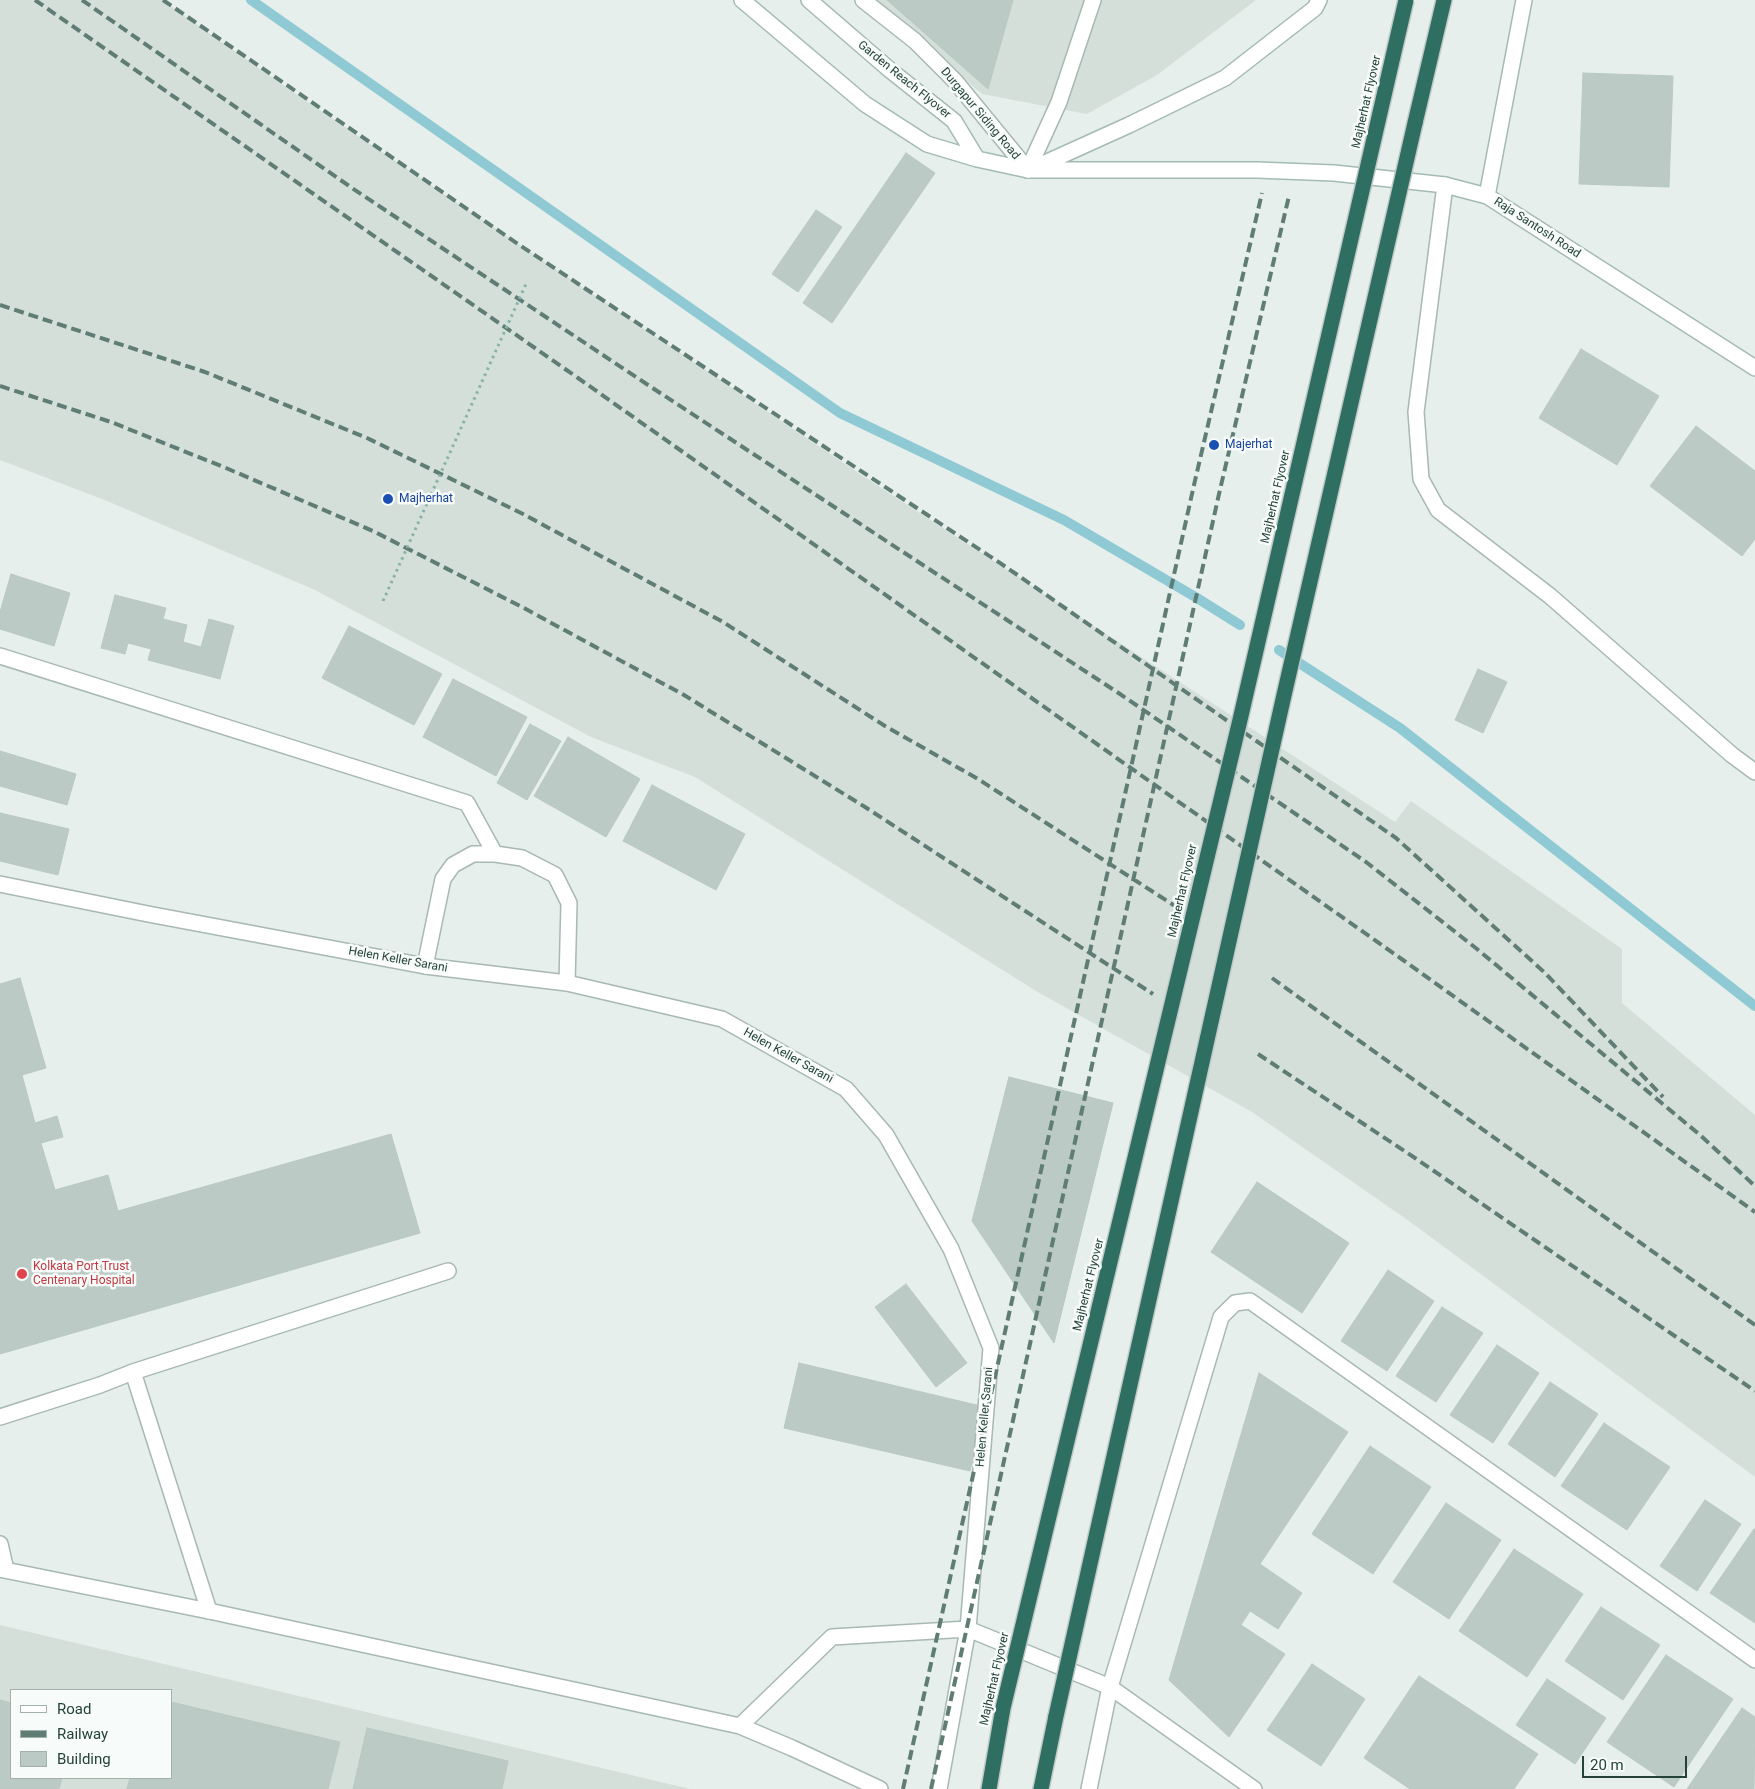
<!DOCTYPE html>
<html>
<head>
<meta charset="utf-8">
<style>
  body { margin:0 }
  #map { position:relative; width:1755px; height:1789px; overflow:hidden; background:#e6efeb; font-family:Roboto,sans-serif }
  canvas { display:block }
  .legend { position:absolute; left:10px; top:1689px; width:162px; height:90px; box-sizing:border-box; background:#f7fbf9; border:1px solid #a3b1ad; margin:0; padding:6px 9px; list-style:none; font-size:15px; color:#24423a }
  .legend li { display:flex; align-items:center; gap:10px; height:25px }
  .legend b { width:25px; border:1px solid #a3b1ad }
  .scale { position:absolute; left:1582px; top:1756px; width:105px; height:22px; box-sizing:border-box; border:2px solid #24423a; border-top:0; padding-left:6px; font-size:15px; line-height:18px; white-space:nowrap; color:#24423a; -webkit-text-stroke:4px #f7fbf9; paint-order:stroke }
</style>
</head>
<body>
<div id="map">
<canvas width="1755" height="1789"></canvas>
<ul class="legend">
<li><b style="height:6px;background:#fff"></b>Road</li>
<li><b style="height:6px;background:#5f7d75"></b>Railway</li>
<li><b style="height:14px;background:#bbcac4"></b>Building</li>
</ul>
<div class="scale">20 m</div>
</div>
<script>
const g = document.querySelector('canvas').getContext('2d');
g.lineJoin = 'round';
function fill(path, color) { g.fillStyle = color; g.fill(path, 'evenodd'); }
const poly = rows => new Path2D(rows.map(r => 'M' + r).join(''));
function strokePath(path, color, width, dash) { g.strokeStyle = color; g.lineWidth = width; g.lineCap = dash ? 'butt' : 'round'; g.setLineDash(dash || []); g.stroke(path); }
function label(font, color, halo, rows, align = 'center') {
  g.font = font + ' Roboto,sans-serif'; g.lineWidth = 5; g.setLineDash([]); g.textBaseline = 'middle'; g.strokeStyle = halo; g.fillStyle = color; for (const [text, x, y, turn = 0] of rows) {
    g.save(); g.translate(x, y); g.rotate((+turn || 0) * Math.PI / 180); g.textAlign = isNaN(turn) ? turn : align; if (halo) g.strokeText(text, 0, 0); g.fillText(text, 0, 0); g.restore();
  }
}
fill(poly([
  [0,0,162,0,290,90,863,476,1395,822,1411,801,1622,949,1622,1003,1755,1115,1755,1477,1409,1221,1252,1112,1036,991,695,777,591,737,315,590,107,501,0,460],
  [871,0,1256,0,1157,75,1087,114,982,94],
  [0,1625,690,1789,0,1789],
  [11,1690,171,1690,171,1778,11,1778]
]), '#d4dfda');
strokePath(poly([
  [251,0,840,413,1064,520,1197,598,1240,625],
  [1279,650,1400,728,1755,1006]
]), '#8ec9d4', 10);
const building = poly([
  [887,0,1013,0,988,89,887,0],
  [1583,73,1673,76,1669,187,1579,184,1583,73],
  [906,153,935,173,832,323,803,303,906,153],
  [816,210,842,227,798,292,772,274,816,210],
  [1581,349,1659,396,1617,465,1539,418,1581,349],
  [1696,426,1755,471,1755,539,1742,556,1650,486,1696,426],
  [11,574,70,593,54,646,0,629,0,612,11,574],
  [115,595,166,608,163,619,187,625,183,642,201,647,209,619,234,626,220,679,148,660,151,649,128,643,125,654,101,648,115,595],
  [349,626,442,674,414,725,322,678,349,626],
  [1478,669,1507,682,1483,733,1455,720,1478,669],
  [453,679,527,717,496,776,423,737,453,679],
  [530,724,561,741,527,800,497,783,530,724],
  [568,737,640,779,606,837,534,796,568,737],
  [0,751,76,774,67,805,0,786,0,751],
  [652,785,745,834,716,890,623,841,652,785],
  [0,813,69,829,58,875,0,861,0,813],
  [20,978,46,1068,22,1075,35,1123,57,1116,63,1137,41,1143,55,1190,108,1175,118,1211,391,1134,420,1233,0,1354,0,984,20,978],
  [1009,1077,1113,1103,1054,1343,972,1221,1009,1077],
  [1257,1182,1349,1243,1302,1313,1211,1252,1257,1182],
  [1388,1270,1434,1301,1387,1371,1341,1341,1388,1270],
  [906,1284,967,1363,936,1387,875,1307,906,1284],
  [1442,1307,1483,1333,1436,1402,1396,1376,1442,1307],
  [1497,1345,1539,1373,1493,1443,1450,1415,1497,1345],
  [799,1363,985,1407,970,1471,784,1428,799,1363],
  [1259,1373,1348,1432,1260,1564,1302,1593,1278,1629,1250,1611,1241,1625,1285,1654,1229,1737,1169,1680,1259,1373],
  [1550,1382,1598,1414,1555,1477,1508,1444,1550,1382],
  [1604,1423,1670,1467,1627,1530,1561,1486,1604,1423],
  [1370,1446,1431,1487,1373,1574,1312,1534,1370,1446],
  [1705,1500,1741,1524,1697,1591,1660,1566,1705,1500],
  [1446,1503,1501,1540,1449,1619,1393,1582,1446,1503],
  [1754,1529,1755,1530,1755,1623,1710,1593,1754,1529],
  [1514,1549,1583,1594,1527,1677,1459,1631,1514,1549],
  [1601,1607,1660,1645,1623,1700,1565,1661,1601,1607],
  [1666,1655,1733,1699,1674,1787,1607,1742,1666,1655],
  [1312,1664,1365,1699,1321,1766,1267,1730,1312,1664],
  [1419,1676,1538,1754,1514,1789,1410,1789,1364,1758,1419,1676],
  [1547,1679,1606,1718,1575,1764,1516,1725,1547,1679],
  [0,1700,11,1703,11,1778,62,1778,59,1789,0,1789,0,1700],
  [171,1702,340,1742,328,1789,127,1789,130,1778,171,1778,171,1702],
  [1742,1708,1755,1717,1754,1789,1687,1789,1742,1708],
  [367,1728,508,1761,502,1789,353,1789,367,1728]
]);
fill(building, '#bbcac4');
strokePath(building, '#b8c9c2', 1);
const lane = poly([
  [1028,170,1059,102,1093,0],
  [1445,185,1416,412,1421,479,1438,510,1550,596,1732,755,1755,772],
  [0,656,467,803,495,854],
  [425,966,443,879,453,865,473,854,495,854,522,858,555,875,569,903,567,983],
  [133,1372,448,1271],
  [0,1417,100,1385,133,1372,209,1611],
  [0,1544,6,1570]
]);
const street = poly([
  [863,0,915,41,955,81,1028,170],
  [0,884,148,914,425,966,567,983,722,1019,846,1089,886,1135,951,1249,991,1348,968,1629,939,1789],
  [0,1569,209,1611,740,1726,792,1748,880,1789],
  [740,1726,832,1637,968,1629,1110,1687,1254,1789],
  [1089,1789,1110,1687,1221,1317,1235,1303,1250,1301,1755,1660]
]);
const secondary = poly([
  [742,0,865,104,927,144,977,159,1028,170,1257,170,1334,173,1445,185,1487,196,1755,368],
  [809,0,890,70,954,121,977,159],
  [1034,168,1129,125,1225,78,1315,8,1319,0],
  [1487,196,1524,0]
]);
const highway = poly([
  [1415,123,1444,0],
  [989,1789,1003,1708],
  [1041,1789,1056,1716]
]);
strokePath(lane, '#a8b8b2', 18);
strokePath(street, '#a8b8b2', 18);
strokePath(secondary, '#a4bbb3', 18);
strokePath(highway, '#c2cac8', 18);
strokePath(lane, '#fff', 15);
strokePath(street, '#fff', 15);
strokePath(secondary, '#fff', 15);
strokePath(highway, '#2f6f62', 15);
strokePath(poly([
  [35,0,578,378,1403,960,1755,1212],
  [82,0,352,188,648,385,1120,694,1366,862,1477,949,1700,1135,1755,1186],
  [163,0,518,244,1006,567,1396,838,1544,972,1663,1097],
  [0,305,205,372,367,438,523,514,723,622,885,726,978,779,1175,906],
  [0,386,111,422,226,468,373,531,522,607,684,695,865,807,1153,994],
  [1272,978,1755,1325],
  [1258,1054,1415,1158,1755,1391],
  [903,1789,1194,485,1262,193],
  [931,1789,1219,494,1289,196]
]), '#5f7d75', 4, [10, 5]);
const highwayBridge = poly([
  [1003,1708,1240,720,1406,0],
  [1056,1716,1282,704,1415,123]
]);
strokePath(highwayBridge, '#c2cac8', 18, []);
strokePath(poly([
  [383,601,526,284]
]), '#86b3a5', 3, [2.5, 4]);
strokePath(highwayBridge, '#2f6f62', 15);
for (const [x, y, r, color] of [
  [1214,445,6,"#1a4fb4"],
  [388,499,6,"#1a4fb4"],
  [22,1274,6,"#e0444e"]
]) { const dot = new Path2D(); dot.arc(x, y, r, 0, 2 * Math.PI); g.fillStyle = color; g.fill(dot); strokePath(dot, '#f7fbf9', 2); }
label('12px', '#24423a', '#f7fbf9', [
  ["Garden Reach Flyover",904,80,39],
  ["Majherhat Flyover",1367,102,-77],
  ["Durgapur Siding Road",980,114,50],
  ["Raja Santosh Road",1537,228,33],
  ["Majherhat Flyover",1276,497,-77],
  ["Majherhat Flyover",1183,891,-77],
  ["Helen Keller Sarani",398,960,10],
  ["Helen Keller Sarani",788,1056,29],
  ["Majherhat Flyover",1089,1285,-76],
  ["Helen Keller Sarani",985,1417,-85],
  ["Majherhat Flyover",995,1679,-77]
]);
label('12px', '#164399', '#f7fbf9', [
  ["Majerhat",1225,445],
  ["Majherhat",399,499]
], 'left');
label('12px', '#be3a42', '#f7fbf9', [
  ["Kolkata Port Trust",33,1267],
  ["Centenary Hospital",33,1281]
], 'left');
</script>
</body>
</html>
